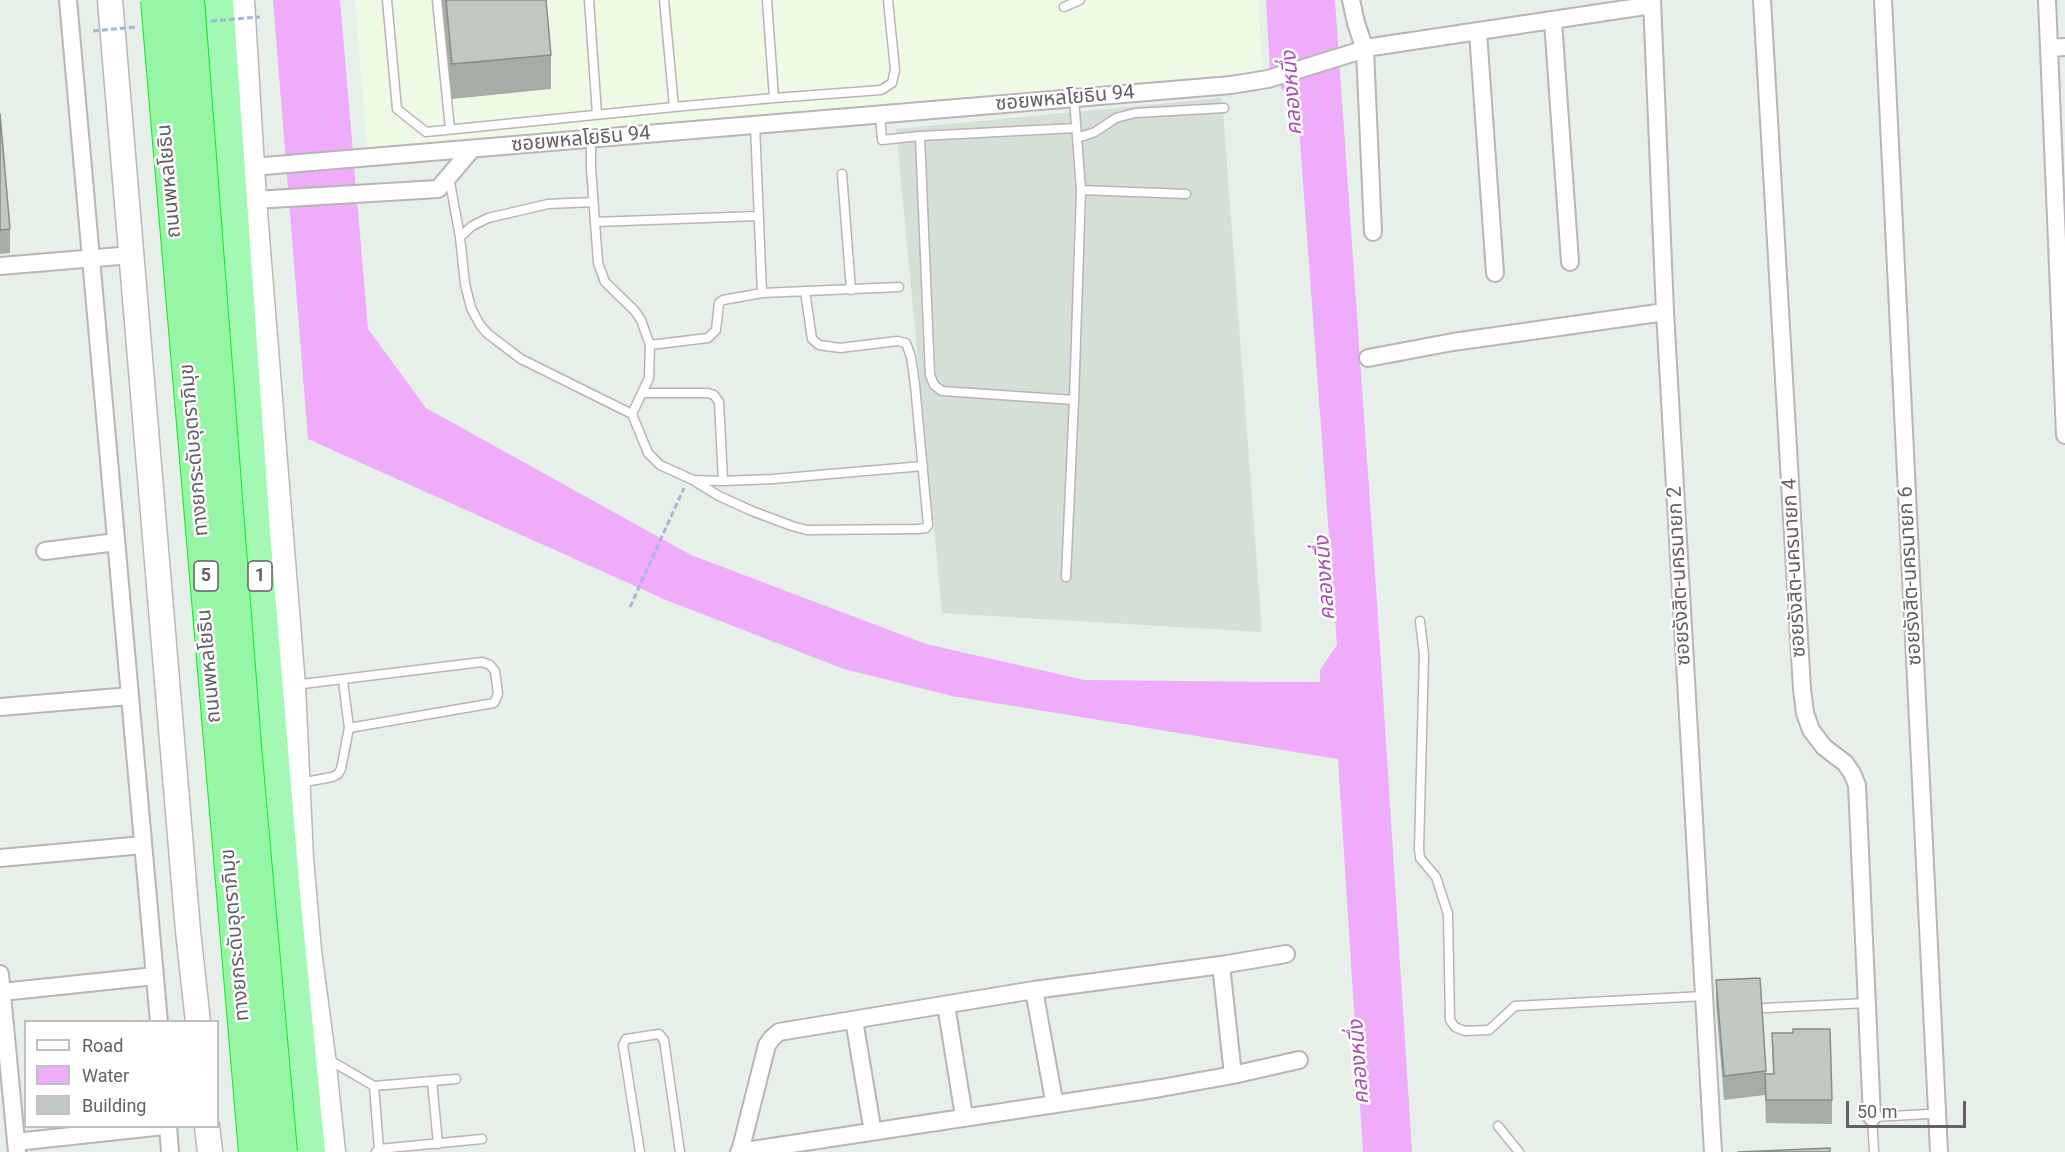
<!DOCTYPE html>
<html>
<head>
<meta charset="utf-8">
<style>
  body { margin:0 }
  #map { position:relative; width:2065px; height:1152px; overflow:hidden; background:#e6efe8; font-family:Roboto,sans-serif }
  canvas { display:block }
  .legend { position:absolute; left:24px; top:1020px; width:195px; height:108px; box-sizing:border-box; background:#fff; border:2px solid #c1bfc2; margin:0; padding:8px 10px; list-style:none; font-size:18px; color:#655e66 }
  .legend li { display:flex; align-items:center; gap:12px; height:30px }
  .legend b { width:30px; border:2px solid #c1bfc2 }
  .scale { position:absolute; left:1846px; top:1101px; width:120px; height:27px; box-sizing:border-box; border:3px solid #655e66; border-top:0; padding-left:8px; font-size:18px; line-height:21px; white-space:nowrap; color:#655e66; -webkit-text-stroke:4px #fff; paint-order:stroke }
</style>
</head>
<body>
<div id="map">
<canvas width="2065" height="1152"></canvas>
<ul class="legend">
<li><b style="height:8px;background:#fff"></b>Road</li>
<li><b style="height:16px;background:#eeacfa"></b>Water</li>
<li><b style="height:16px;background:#c1c8c1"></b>Building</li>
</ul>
<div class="scale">50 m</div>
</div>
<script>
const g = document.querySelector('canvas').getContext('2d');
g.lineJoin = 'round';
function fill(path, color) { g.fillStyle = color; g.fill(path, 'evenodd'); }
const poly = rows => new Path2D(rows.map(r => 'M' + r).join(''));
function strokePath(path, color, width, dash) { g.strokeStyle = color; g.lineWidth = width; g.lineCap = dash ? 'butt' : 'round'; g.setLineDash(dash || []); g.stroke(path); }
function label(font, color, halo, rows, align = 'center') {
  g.font = font + ' Roboto,"Noto Sans Thai",sans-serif'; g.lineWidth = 5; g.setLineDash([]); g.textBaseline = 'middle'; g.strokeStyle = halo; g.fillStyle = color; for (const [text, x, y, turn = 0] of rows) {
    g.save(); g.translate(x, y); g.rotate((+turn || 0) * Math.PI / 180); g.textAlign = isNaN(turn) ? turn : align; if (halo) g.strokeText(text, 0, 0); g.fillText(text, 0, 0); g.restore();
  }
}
fill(poly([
  [1222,98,1262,632,942,613,896,129]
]), '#d4dfd6');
fill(poly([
  [355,0,1258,0,1263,70,1187,81,367,148]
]), '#effae4');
fill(poly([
  [273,0,340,0,368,329,426,408,691,555,926,644,1084,680,1274,682,1320,682,1320,670,1337,645,1298,114,1270,70,1266,0,1335,0,1379,632,1412,1152,1363,1152,1338,759,952,696,844,669,666,600,308,439]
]), '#eeacfa');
const service = poly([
  [387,0,397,109,426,132,674,107,774,98,767,0],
  [437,0,450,129],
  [589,0,597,114],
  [664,0,674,107],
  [1064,7,1080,0],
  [774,98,881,90,892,83,895,70,888,0],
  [1074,98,1081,190,1186,194],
  [880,114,882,140,920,136,1076,128],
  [920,136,930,375,934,385,942,391,1074,400,1081,190],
  [1077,138,1095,132,1116,118,1135,113,1224,108],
  [591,140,591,168,598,263,605,282,635,311,641,320,650,345,649,378,632,414,648,453,660,465,693,480,723,481,719,402,714,395,708,393,643,393],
  [842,174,851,290],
  [449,177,460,237],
  [593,202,548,204,488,218,472,226,460,237,465,284,471,308,480,325,488,334,521,359,632,414],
  [595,222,758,216],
  [762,293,899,287],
  [650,345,708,338,716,330,719,303,723,300,762,293,755,125],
  [723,481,773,479,923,466],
  [696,482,719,496,752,511,792,526,807,530,918,529,926,528,928,525,915,385,911,357,906,343,897,341,840,348,819,345,812,339,805,291],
  [1066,577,1074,400],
  [1420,621,1424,655,1419,849,1420,858,1436,877,1448,914,1450,1020,1455,1027,1465,1031,1489,1030,1515,1006,1704,996],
  [294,685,482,662,490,665,495,671,498,694,494,703,349,728],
  [300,783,332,777,338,774,341,769,349,728,343,681],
  [1765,1008,1867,1003],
  [326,1058,374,1086,379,1149,376,1152],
  [432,1081,438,1144],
  [374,1086,456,1079],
  [1498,1126,1519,1152],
  [379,1149,482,1139],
  [640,1152,623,1045,626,1039,659,1034,664,1040,680,1152],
  [1874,1152,1872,1117,1929,1114]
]);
const minor = poly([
  [68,0,159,1022],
  [1351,0,1356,23,1365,50,1373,232],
  [1652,0,1665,312,1713,1152],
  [1762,0,1802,689,1805,713,1811,730,1824,747,1845,763,1852,773,1857,785,1872,1117],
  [1883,0,1939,1152],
  [2047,0,2065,435],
  [1553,21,1570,262],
  [1478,32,1495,273],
  [2049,48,2065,47],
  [252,167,1231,85,1268,79,1372,47,1652,5],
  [254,200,438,189,472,149],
  [0,266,132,255],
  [1368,358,1453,342,1665,312],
  [45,551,116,542],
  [0,707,130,696],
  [0,858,143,845],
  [0,974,17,1152],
  [1034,990,1053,1095],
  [2,992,155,976],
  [946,1005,963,1110],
  [854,1020,871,1121],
  [1233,1075,1221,965,1286,954],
  [168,1126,170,1152],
  [16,1142,164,1126],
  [739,1152,1161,1088,1233,1075,1299,1060],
  [740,1152,767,1045,772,1038,779,1032,1034,990,1221,965]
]);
const secondary = poly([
  [110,0,188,931,198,1022],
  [242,0,254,200,293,686,301,859,309,951,323,1056,333,1152],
  [207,1126,210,1152]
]);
const trunk = poly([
  [219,0,257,545,285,883,311,1152]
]);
strokePath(service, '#bab3b9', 11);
strokePath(minor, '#bab3b9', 20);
strokePath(secondary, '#bcb5bd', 27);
strokePath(trunk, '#0fe725', 32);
strokePath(poly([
  [630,607,684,488]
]), '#a8b7d6', 3, [6, 3]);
strokePath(service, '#fff', 8);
strokePath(minor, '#fff', 16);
strokePath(secondary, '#fff', 24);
strokePath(trunk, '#a3f8b4', 28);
const motorwayBridge = poly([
  [157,0,255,1152],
  [188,0,245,746,281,1152]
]);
strokePath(motorwayBridge, '#0fe725', 34, []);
strokePath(poly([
  [211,21,260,17],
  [93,31,136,27]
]), '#a8b7d6', 3, [6, 3]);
strokePath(motorwayBridge, '#96f6a5', 32);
fill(poly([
  [442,0,546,0,551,55,551,89,452,99],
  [0,114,10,229,10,253,0,254],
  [1760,978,1766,1074,1773,1074,1772,1033,1832,1100,1832,1124,1766,1123,1765,1095,1724,1100,1716,1004,1716,980]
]), '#a6aca6');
const building = poly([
  [446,0,546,0,551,55,452,64,446,0],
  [0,114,10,229,0,230,0,114],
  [1760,978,1766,1071,1724,1076,1716,980,1760,978],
  [1793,1029,1830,1029,1832,1100,1766,1100,1765,1074,1774,1074,1772,1033,1793,1033,1793,1029],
  [1830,1148,1830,1152,1738,1152,1830,1148]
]);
fill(building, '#c1c8c1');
strokePath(building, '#878c87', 1.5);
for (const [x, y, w] of [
  [206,576,24],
  [260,576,24]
]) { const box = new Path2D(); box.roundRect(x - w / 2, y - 15, w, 30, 4.5); g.fillStyle = '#fff'; g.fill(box); strokePath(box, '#655e66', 1.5); }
label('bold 18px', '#655e66', null, [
  ["5",206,576],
  ["1",260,576]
]);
label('20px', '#655e66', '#fff', [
  ["ซอยพหลโยธิน 94",1065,99,-5],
  ["ซอยพหลโยธิน 94",581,140,-5],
  ["ถนนพหลโยธิน",170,181,-95],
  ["ทางยกระดับอุตราภิมุข",195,450,-95],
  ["ซอยรังสิต-นครนายก 4",1795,568,-93],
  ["ซอยรังสิต-นครนายก 2",1680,576,-93],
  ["ซอยรังสิต-นครนายก 6",1911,576,-93],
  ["ถนนพหลโยธิน",210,666,-95],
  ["ทางยกระดับอุตราภิมุข",236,935,-95]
]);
label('italic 21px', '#ad4cb4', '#fff', [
  ["คลองหนึ่ง",1293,93,-94],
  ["คลองหนึ่ง",1326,578,-94],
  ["คลองหนึ่ง",1360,1062,-94]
]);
</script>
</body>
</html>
